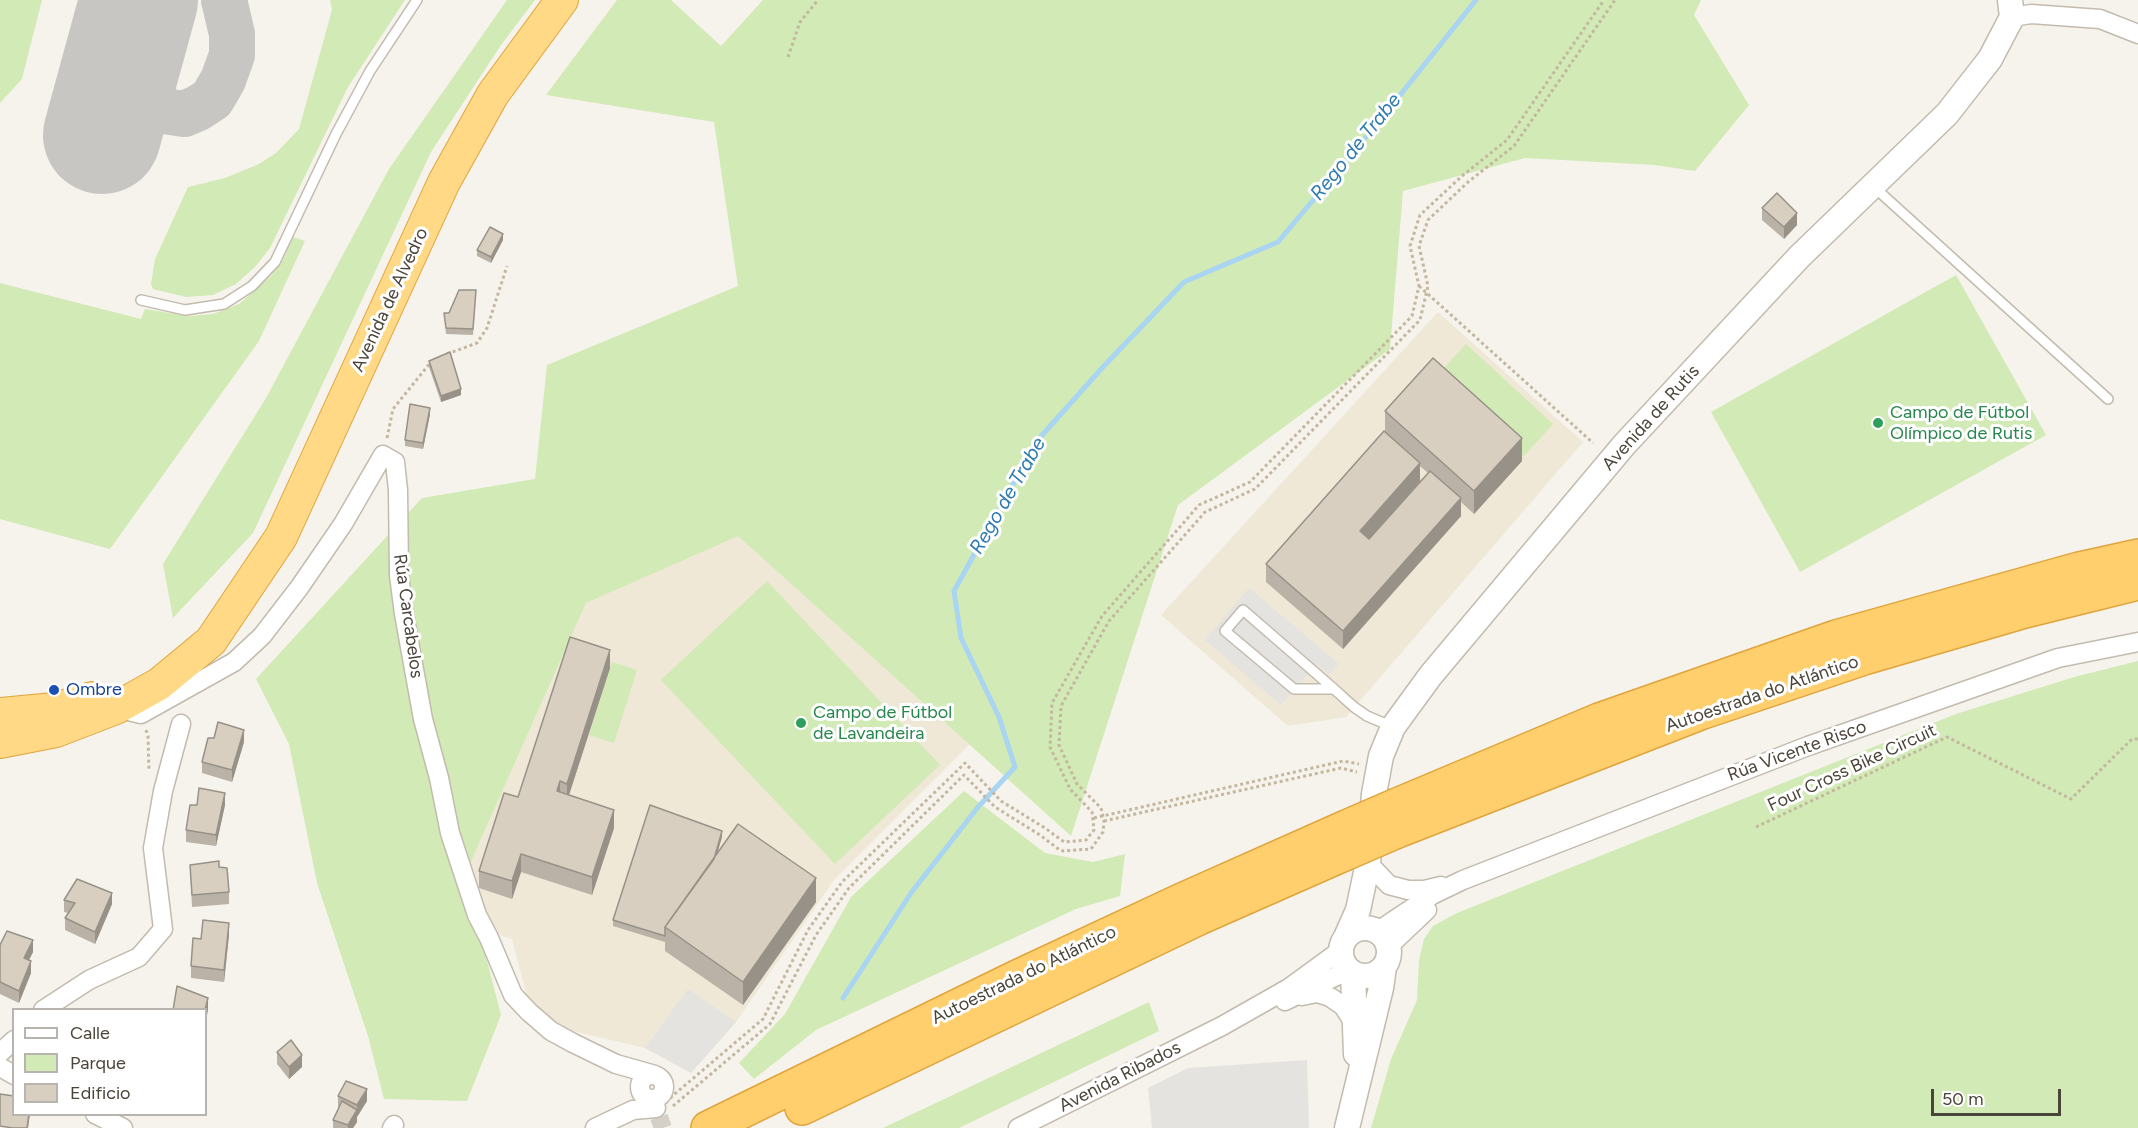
<!DOCTYPE html>
<html>
<head>
<meta charset="utf-8">
<style>
  body { margin:0 }
  #map { position:relative; width:2138px; height:1128px; overflow:hidden; background:#f6f3ec; font-family:Figtree,sans-serif }
  canvas { display:block }
  .legend { position:absolute; left:12px; top:1008px; width:195px; height:108px; box-sizing:border-box; background:#fff; border:2px solid #b7b4b0; margin:0; padding:8px 10px; list-style:none; font-size:18px; color:#4b4439 }
  .legend li { display:flex; align-items:center; gap:12px; height:30px }
  .legend b { width:30px; border:2px solid #b7b4b0 }
  .scale { position:absolute; left:1931px; top:1089px; width:130px; height:27px; box-sizing:border-box; border:3px solid #4b4439; border-top:0; padding-left:8px; font-size:18px; line-height:21px; white-space:nowrap; color:#4b4439; -webkit-text-stroke:4px #fff; paint-order:stroke }
</style>
</head>
<body>
<div id="map">
<canvas width="2138" height="1128"></canvas>
<ul class="legend">
<li><b style="height:8px;background:#fff"></b>Calle</li>
<li><b style="height:16px;background:#d2eab5"></b>Parque</li>
<li><b style="height:16px;background:#d8cfc1"></b>Edificio</li>
</ul>
<div class="scale">50 m</div>
</div>
<script>
const g = document.querySelector('canvas').getContext('2d');
g.lineJoin = 'round';
function fill(path, color) { g.fillStyle = color; g.fill(path, 'evenodd'); }
const poly = rows => new Path2D(rows.map(r => 'M' + r).join(''));
function strokePath(path, color, width, dash) { g.strokeStyle = color; g.lineWidth = width; g.lineCap = dash ? 'butt' : 'round'; g.setLineDash(dash || []); g.stroke(path); }
function label(font, color, halo, rows, align = 'center') {
  g.font = font + ' Figtree,sans-serif'; g.lineWidth = 6; g.setLineDash([]); g.textBaseline = 'middle'; g.strokeStyle = halo; g.fillStyle = color; for (const [text, x, y, turn = 0] of rows) {
    g.save(); g.translate(x, y); g.rotate((+turn || 0) * Math.PI / 180); g.textAlign = isNaN(turn) ? turn : align; if (halo) g.strokeText(text, 0, 0); g.fillText(text, 0, 0); g.restore();
  }
}
fill(poly([
  [1438,312,1583,442,1346,717,1288,726,1161,615],
  [737,535,970,744,834,880,736,1022,691,1073,645,1048,560,1028,529,1005,512,939,497,934,469,892,465,875,586,603]
]), '#efe8d6');
fill(poly([
  [0,0,42,0,22,79,0,103],
  [330,0,405,0,348,87,270,248,255,267,236,284,213,295,186,297,153,289,151,284,155,259,188,187,225,178,259,164,276,153,299,129,332,10],
  [507,0,535,0,501,45,431,152,253,533,173,618,163,564,266,398,389,169],
  [617,0,671,0,721,46,763,0,1701,0,1694,15,1749,105,1695,171,1655,165,1525,158,1403,191,1390,349,1178,505,1071,836,738,536,586,603,465,875,501,1015,467,1101,384,1099,368,1036,317,883,289,744,256,679,422,498,535,479,547,365,738,286,714,122,546,95],
  [293,237,305,241,259,341,110,549,0,519,0,283,141,319,145,309,189,316,213,314,239,304,254,291,271,276,283,260],
  [1956,275,2046,435,1800,572,1711,412],
  [1466,344,1553,424,1524,456,1437,376],
  [767,581,940,765,835,864,661,680],
  [2138,661,2138,1128,1371,1128,1391,1059,1417,1000,1419,960,1424,939,1433,926,1457,913,1956,714,2074,677],
  [612,662,637,670,614,743,589,735],
  [964,791,1045,853,1093,862,1125,854,1120,896,1076,909,816,1030,754,1079,739,1063,785,1014,851,897],
  [1149,1002,1159,1031,959,1128,883,1128]
]), '#d2eab5');
fill(poly([
  [1249,588,1339,664,1329,674,1316,664,1281,705,1205,640],
  [688,989,736,1022,691,1073,645,1048],
  [1307,1060,1309,1128,1152,1128,1148,1088,1188,1068]
]), '#e5e3e0');
strokePath(poly([
  [843,998,911,893,978,807,1015,767,999,717,961,638,954,591,1036,442,1102,368,1184,282,1278,242,1381,119,1476,0]
]), '#a9d4f2', 5);
strokePath(poly([
  [115,88,128,98,164,111,184,114,198,108,212,99,223,80,232,55,232,34,224,0]
]), '#c8c6c3', 46);
strokePath(poly([
  [102,135,139,0]
]), '#c8c6c3', 118);
strokePath(poly([
  [659,1117,663,1128]
]), '#d4d0c8', 18, [18, 9]);
const service = poly([
  [1874,187,2108,399],
  [141,300,185,310,224,304,252,286,275,262,336,134,370,71,417,0],
  [1334,689,1294,689,1225,631,1243,610,1311,669,1334,689,1354,707,1367,716,1393,727]
]);
const minor = poly([
  [2012,17,2031,14,2100,19,2138,34],
  [116,708,141,714,234,662,262,636,299,588,343,524,383,455,395,462,398,490,399,575,404,614,423,719,439,778,450,833,477,915,489,938,513,995,529,1012,551,1031,573,1043,616,1064,655,1075],
  [1368,863,1389,885,1408,890,1424,890,1441,886],
  [1378,931,1432,895,1463,880,1808,746,2058,658,2138,642],
  [1388,947,1427,910],
  [1302,996,1317,993,1330,997,1343,1006,1355,1025],
  [1285,1001,1349,970],
  [43,1010,89,980,139,957,163,929,153,848,163,791,181,724],
  [0,1053,14,1040],
  [0,1067,14,1075],
  '640 1087a12 12 0 1 1 24 0a12 12 0 1 1-24 0Z',
  [95,1114,123,1128],
  [392,1128,394,1125],
  [595,1128,633,1110,656,1108],
  [1018,1128,1222,1026,1289,988,1341,950]
]);
const tertiary = poly([
  '1341 952a24 24 0 1 1 48 0a24 24 0 1 1-48 0Z',
  [1347,935,1358,910,1368,863,1374,794,1381,756,1393,727,1431,675,1624,445,1799,257,1947,114,1990,59,2012,17,2010,0],
  [1353,973,1356,1054],
  [1347,1128,1381,988,1384,967]
]);
const trunk = poly([
  [0,714,54,709,92,698],
  [0,742,56,731,116,708,159,684,211,641,281,537,444,182,493,94,562,0]
]);
const motorway = poly([
  [1397,805,1599,720,1836,637,2079,569,2138,556],
  [1395,832,1703,712,1864,658,2025,611,2138,583],
  [802,1108,1199,918,1342,855],
  [708,1128,1017,977,1182,900,1344,828]
]);
strokePath(service, '#c2bbae', 12);
strokePath(minor, '#c2bbae', 21);
strokePath(tertiary, '#c2bbae', 27);
strokePath(trunk, '#e0a43c', 34);
strokePath(motorway, '#e0a43c', 36);
strokePath(poly([
  [788,57,800,22,818,0],
  [1419,286,1593,443],
  [447,354,477,343,487,328,507,266],
  [387,438,393,409,431,362],
  [146,730,148,736,149,771],
  [1094,818,1343,761,1359,764],
  [1104,821,1341,768,1357,772],
  [1756,827,1947,737,2071,799,2132,739,2138,739],
  [670,1098,763,1019,808,930,842,882,965,763,1001,801,1045,828,1064,842,1086,840,1094,830,1092,812,1070,789,1050,747,1052,703,1102,616,1199,505,1250,482,1412,316,1419,286,1410,246,1420,215,1462,176,1507,140,1604,0],
  [673,1106,770,1024,816,935,849,888,964,775,995,807,1040,835,1061,851,1091,849,1103,832,1104,821,1101,808,1077,784,1059,745,1061,706,1109,621,1205,512,1255,489,1420,320,1428,286,1419,246,1428,220,1468,182,1514,146,1615,0]
]), '#c4b79f', 3, [3, 3]);
strokePath(service, '#fff', 9);
strokePath(minor, '#fff', 18);
strokePath(tertiary, '#fff', 24);
strokePath(trunk, '#ffd985', 32);
strokePath(motorway, '#ffcf6e', 33);
const motorwayBridge = poly([
  [1344,828,1397,805],
  [1342,855,1395,832]
]);
strokePath(motorwayBridge, '#e0a43c', 36, []);
strokePath(motorwayBridge, '#ffcf6e', 33);
fill(poly([
  [1762,208,1797,225,1784,239,1762,220],
  [503,240,491,263,477,256,477,250],
  [476,290,473,335,446,334,444,313,449,313],
  [429,361,461,395,441,402,429,367],
  [1385,411,1522,461,1474,514,1461,502,1461,516,1343,649,1266,582,1266,564,1385,432],
  [1420,466,1428,473,1420,481],
  [430,414,423,449,405,446,405,440],
  [610,668,569,795,614,828,592,895,521,872,512,899,479,888,479,871,518,797],
  [244,742,232,782,202,773,202,762],
  [225,805,216,846,186,842,186,830],
  [722,837,717,854,816,902,743,1005,665,951,665,942,613,926,613,920],
  [190,865,219,867,229,892,229,904,192,907],
  [64,900,112,904,95,944,65,930,65,918,68,913,64,912],
  [229,935,224,982,191,978,191,966],
  [0,945,33,952,29,960,31,973,19,1003,0,994],
  [277,1052,302,1067,289,1079,277,1064],
  [338,1096,367,1101,357,1117,357,1122,353,1128,333,1128,333,1120,339,1108,338,1107]
]), '#bab2a6');
fill(poly([
  [1797,213,1797,225,1784,239,1784,227],
  [503,234,503,240,491,263,491,257],
  [461,389,461,395,441,402,441,396],
  [430,408,430,414,423,449,423,443],
  [1522,438,1522,461,1474,514,1474,491],
  [1420,463,1420,481,1360,549,1360,531],
  [1461,498,1461,516,1343,649,1343,631],
  [610,650,610,668,567,801,567,784],
  [244,730,244,742,232,782,232,770],
  [560,781,560,799,557,791],
  [225,793,225,805,216,846,216,835],
  [614,810,614,828,592,895,592,877],
  [722,831,722,837,705,894,676,935],
  [521,854,521,872,512,899,512,881],
  [816,878,816,902,743,1005,743,982],
  [112,893,112,904,95,944,95,932],
  [229,923,229,935,224,982,224,970],
  [33,940,33,952,24,970,24,958],
  [31,961,31,973,19,1003,19,991],
  [208,998,208,1010,206,1021,205,1010],
  [302,1055,302,1067,289,1079,289,1067],
  [367,1089,367,1101,357,1117,357,1105],
  [357,1110,357,1122,353,1128,348,1128,348,1125],
  [29,1114,30,1114,28,1128,27,1128]
]), '#979187');
const building = poly([
  [1777,193,1797,213,1784,227,1762,208,1777,193],
  [490,227,503,234,491,257,477,250,490,227],
  [459,290,476,290,473,329,446,328,444,313,449,313,459,290],
  [450,352,461,389,441,396,429,361,450,352],
  [1433,358,1522,438,1474,491,1385,411,1433,358],
  [410,404,430,408,423,443,405,440,410,404],
  [1384,431,1420,463,1360,531,1369,539,1430,471,1461,498,1343,631,1266,564,1384,431],
  [570,637,610,650,567,784,560,781,557,791,614,810,592,877,521,854,512,881,479,871,504,793,518,797,570,637],
  [218,722,244,730,232,770,202,762,208,738,214,738,218,722],
  [199,788,225,793,216,835,186,830,190,805,197,805,199,788],
  [650,805,722,831,714,859,665,927,665,936,613,920,650,805],
  [738,824,816,878,743,982,665,927,738,824],
  [219,861,219,867,227,868,229,892,192,895,190,865,219,861],
  [77,879,112,893,95,932,65,918,75,903,64,900,77,879],
  [203,920,229,923,224,970,191,966,193,938,201,939,203,920],
  [7,931,33,940,24,958,31,961,19,991,0,982,0,945,7,931],
  [177,986,208,998,205,1010,173,1010,177,986],
  [291,1040,302,1055,289,1067,277,1052,291,1040],
  [346,1081,367,1089,357,1105,338,1096,346,1081],
  [0,1094,14,1096,14,1114,29,1114,27,1128,13,1128,0,1126,0,1094],
  [342,1101,357,1110,348,1125,333,1120,342,1101]
]);
fill(building, '#d8cfc1');
strokePath(building, '#979187', 1.5);
for (const [x, y, r, color] of [
  [1878,423,6,"#2e9e5b"],
  [54,690,6,"#1a4fb4"],
  [801,723,6,"#2e9e5b"]
]) { const dot = new Path2D(); dot.arc(x, y, r, 0, 2 * Math.PI); g.fillStyle = color; g.fill(dot); strokePath(dot, '#fff', 2); }
label('18px', '#4b4439', '#fff', [
  ["Avenida de Alvedro",390,300,-65],
  ["Avenida de Rutis",1651,418,-48],
  ["Rúa Carcabelos",408,616,82],
  ["Autoestrada do Atlántico",1762,694,-19],
  ["Rúa Vicente Risco",1797,751,-20],
  ["Four Cross Bike Circuit",1852,768,-25],
  ["Autoestrada do Atlántico",1024,975,-26],
  ["Avenida Ribados",1120,1077,-27]
]);
label('18px', '#27864d', '#fff', [
  ["Campo de Fútbol",1890,413],
  ["Olímpico de Rutis",1890,434],
  ["Campo de Fútbol",813,713],
  ["de Lavandeira",813,734]
], 'left');
label('18px', '#164399', '#fff', [
  ["Ombre",66,690]
], 'left');
label('italic 20px', '#2e7ab2', '#fff', [
  ["Rego de Trabe",1356,147,-51],
  ["Rego de Trabe",1008,496,-60]
]);
</script>
</body>
</html>
